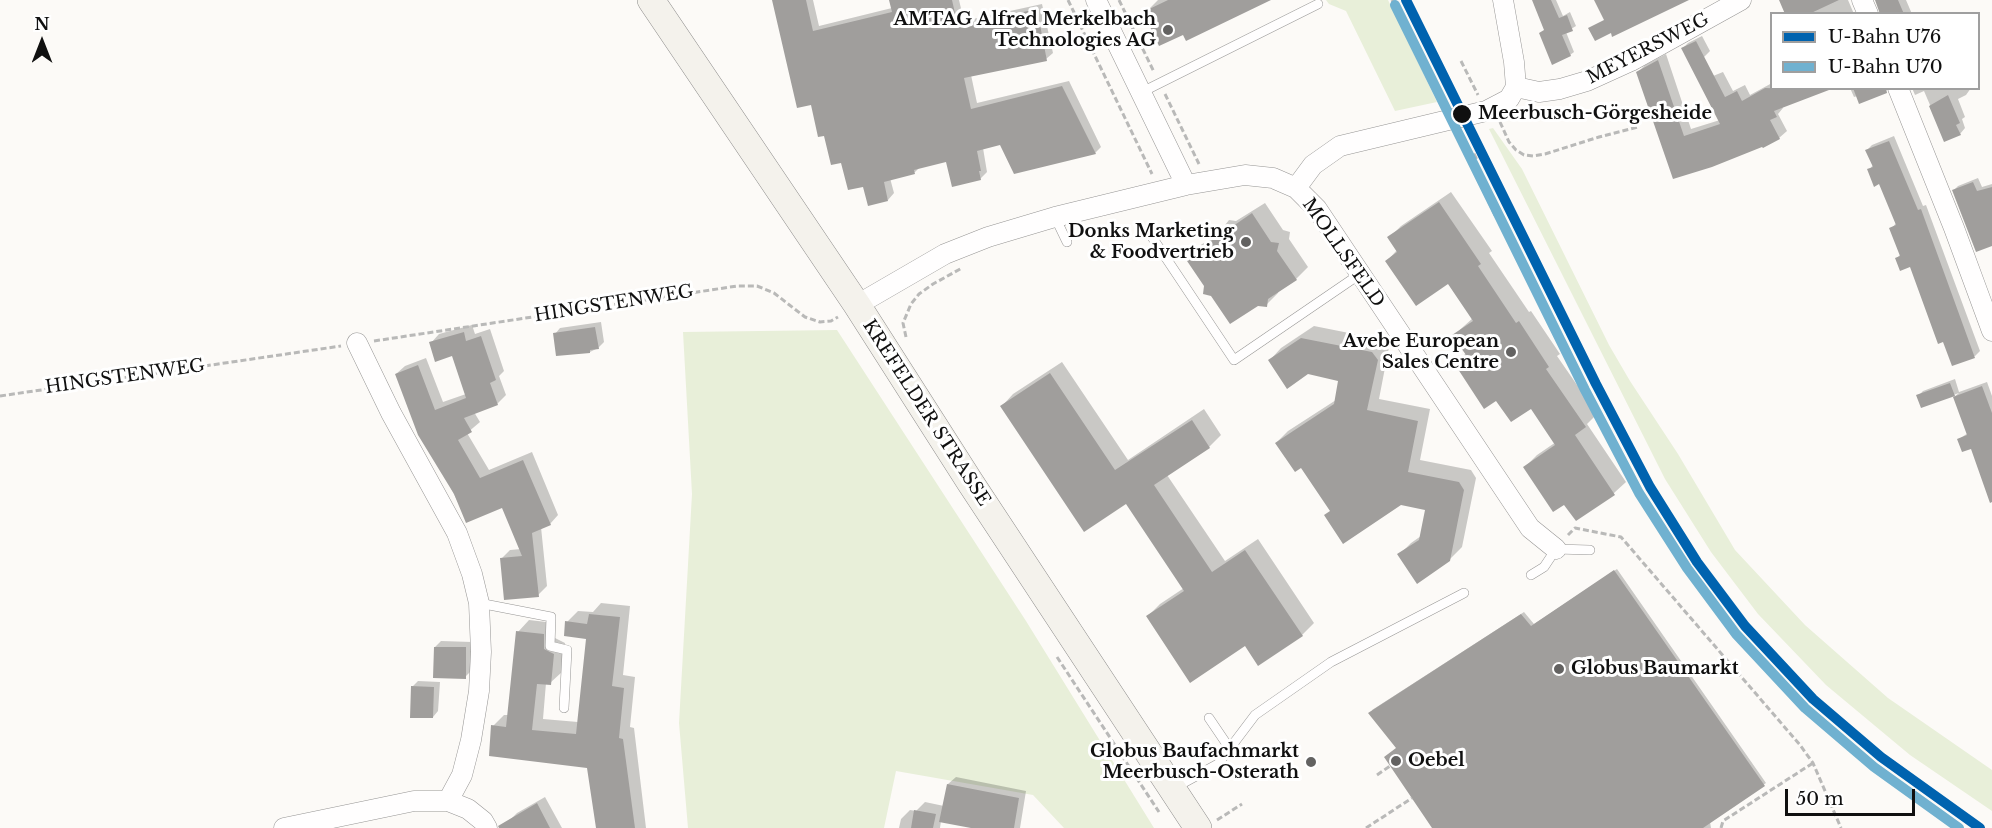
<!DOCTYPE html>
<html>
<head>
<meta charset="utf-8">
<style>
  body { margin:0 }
  #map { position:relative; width:1992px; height:828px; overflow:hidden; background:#fcfaf7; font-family:"Libre Baskerville",serif }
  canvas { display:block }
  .legend { position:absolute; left:1770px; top:12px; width:210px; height:78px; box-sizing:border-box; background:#fff; border:2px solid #9f9f9f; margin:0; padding:8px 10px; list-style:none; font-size:18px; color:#101010 }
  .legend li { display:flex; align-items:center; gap:12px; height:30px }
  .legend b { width:30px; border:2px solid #9f9f9f }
  .north { position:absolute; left:12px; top:12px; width:60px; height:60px; -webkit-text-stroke:4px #fff; paint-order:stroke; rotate:0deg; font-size:16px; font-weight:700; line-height:24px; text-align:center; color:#101010 }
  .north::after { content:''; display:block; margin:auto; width:21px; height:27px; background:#101010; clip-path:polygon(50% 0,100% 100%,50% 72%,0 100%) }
  .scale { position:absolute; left:1785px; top:789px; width:130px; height:27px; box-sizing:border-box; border:3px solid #101010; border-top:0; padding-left:8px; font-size:18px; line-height:21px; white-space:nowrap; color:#101010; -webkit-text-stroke:4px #fff; paint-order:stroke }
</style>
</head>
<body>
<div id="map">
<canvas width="1992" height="828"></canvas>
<ul class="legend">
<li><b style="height:8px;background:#0063af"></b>U-Bahn U76</li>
<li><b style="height:8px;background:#70b1d0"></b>U-Bahn U70</li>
</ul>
<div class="north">N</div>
<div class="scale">50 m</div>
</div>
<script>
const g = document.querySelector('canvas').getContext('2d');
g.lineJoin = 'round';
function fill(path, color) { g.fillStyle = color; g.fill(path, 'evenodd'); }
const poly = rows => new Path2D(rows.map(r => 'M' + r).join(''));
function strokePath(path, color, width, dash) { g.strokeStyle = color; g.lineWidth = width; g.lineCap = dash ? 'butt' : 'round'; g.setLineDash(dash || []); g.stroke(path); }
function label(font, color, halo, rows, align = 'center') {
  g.font = font + ' "Libre Baskerville",serif'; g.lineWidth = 6; g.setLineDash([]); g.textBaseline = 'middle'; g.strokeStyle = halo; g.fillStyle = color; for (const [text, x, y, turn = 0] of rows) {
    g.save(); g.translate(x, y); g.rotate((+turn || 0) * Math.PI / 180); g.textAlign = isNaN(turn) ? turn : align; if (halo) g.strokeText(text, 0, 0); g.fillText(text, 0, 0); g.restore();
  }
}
fill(poly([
  [1326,0,1388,0,1437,102,1395,111,1346,11,1329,4],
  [1493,128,1522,169,1609,345,1630,381,1678,454,1735,550,1805,625,1888,698,1992,770,1992,811,1910,755,1826,685,1758,614,1711,552,1665,479,1489,129],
  [837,330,1026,621,1154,828,1064,828,1033,795,896,771,884,828,688,828,679,723,692,494,683,332]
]), '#e8efd9');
fill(poly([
  [774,0,813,0,819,26,892,8,890,0,959,0,964,21,1042,4,1053,53,1046,59,971,75,977,103,1069,81,1101,147,1095,153,1001,143,983,148,987,172,980,179,947,160,920,167,915,172,890,178,894,193,888,200,864,185,842,161,825,134],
  [1158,0,1268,0,1184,33,1145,13],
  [1533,0,1556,0,1563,16,1570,12,1576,26,1566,32,1574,52,1570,55,1545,29],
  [1781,0,1848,0,1854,14,1809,14],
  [1876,0,1906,0,1912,14,1881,14],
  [1702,36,1710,51,1704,57,1682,49,1688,43],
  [1666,54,1691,129,1720,120,1708,78,1723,72,1733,91,1745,85,1750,95,1772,83,1772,88,1816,89,1808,96,1782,106,1783,108,1778,114,1787,131,1779,138,1674,177,1638,72,1645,65],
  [1850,88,1885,88,1854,97],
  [1912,88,1971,88,1966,95,1958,99,1965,117,1962,119,1965,128,1960,134,1945,140,1924,91,1915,95],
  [1894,136,1923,206,1926,205,1980,351,1975,356,1953,364,1911,265,1897,258,1901,254,1891,229,1897,222,1880,183,1869,170,1873,165,1867,150,1872,145],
  [1978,178,1982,187,1992,184,1992,244,1954,190,1958,186],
  [1451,192,1492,251,1489,253,1529,312,1531,311,1560,354,1557,356,1597,414,1587,424,1626,482,1614,493,1576,519,1565,503,1525,467,1537,455,1556,442,1531,406,1497,399,1456,364,1466,353,1454,335,1473,318,1449,282,1387,261,1397,250,1389,238,1401,226],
  [1265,203,1283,230,1290,232,1289,239,1308,267,1296,279,1279,290,1278,293,1266,305,1206,286,1187,258,1199,246,1217,235,1229,220,1236,221],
  [601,322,604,342,598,348,590,352,555,334,560,328],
  [472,325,475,334,490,329,504,371,499,376,506,395,497,404,474,412,480,422,467,433,489,470,532,452,558,515,550,524,541,527,547,586,538,595,501,559,510,550,521,549,502,506,467,521,396,374,405,366,426,358,443,402,466,394,453,355,431,343,439,334],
  [1314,326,1384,340,1389,347,1379,399,1430,409,1420,460,1471,470,1476,478,1462,547,1449,560,1399,555,1411,543,1421,536,1427,509,1401,504,1331,510,1301,466,1276,443,1288,431,1336,400,1340,379,1270,360,1281,348],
  [1062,362,1128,460,1204,409,1221,435,1209,447,1167,475,1225,561,1258,539,1314,623,1302,635,1246,644,1148,616,1160,604,1184,588,1126,501,1002,406,1013,394],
  [1955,379,1959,392,1987,382,1992,396,1992,481,1972,447,1959,439,1968,433,1954,397,1959,393,1922,406,1918,396,1923,391],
  [1617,569,1766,783,1710,822,1711,828,1434,828,1398,748,1372,710,1524,612,1534,624],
  [601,603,630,606,623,675,635,677,630,727,634,728,646,828,597,828,589,766,493,726,504,715,509,715,518,632,529,620,555,623,555,638,565,643,562,672,550,683,546,683,543,719,578,722,588,638,567,622,578,611,593,612],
  [441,641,472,642,471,671,465,677,435,647],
  [418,681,440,682,438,711,433,717,412,687],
  [956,777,1026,791,1020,828,979,828,941,821,940,828,899,828,901,819,910,810,916,811,925,802,944,806,948,784],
  [545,797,562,828,513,828,509,821,517,813]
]), '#0003');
fill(poly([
  [772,0,806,0,813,31,892,12,889,0,952,0,958,26,1037,9,1047,61,964,78,971,109,1062,86,1096,154,1014,174,1000,145,977,151,981,171,979,171,981,180,952,187,946,162,914,170,915,174,884,182,888,201,868,206,863,187,848,190,841,163,831,165,824,136,818,137,811,105,797,108],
  [1168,0,1271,0,1186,41,1183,35,1159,46,1143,12],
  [1532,0,1551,0,1559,18,1567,15,1573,31,1562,35,1571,56,1552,65,1539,33,1544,30],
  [1594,0,1689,0,1612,37,1611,33,1595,41,1588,28,1604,20],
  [1779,0,1839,0,1809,14,1785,14],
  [1875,0,1898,0,1904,14,1880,14],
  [1696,41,1725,97,1737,91,1742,101,1765,88,1829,90,1774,111,1777,117,1770,120,1780,139,1763,148,1762,147,1712,167,1673,179,1636,72,1658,60,1684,136,1720,124,1681,48],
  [1853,88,1886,88,1887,93,1859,104],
  [1948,95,1960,123,1956,125,1961,135,1944,142,1929,106],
  [1889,141,1918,210,1921,209,1975,358,1952,366,1943,342,1938,344,1910,267,1900,271,1895,258,1900,256,1889,228,1896,225,1879,184,1874,187,1867,169,1873,167,1865,150],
  [1973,182,1977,191,1992,187,1992,246,1976,252,1952,190],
  [1439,202,1481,264,1478,266,1516,323,1519,321,1549,367,1546,369,1586,427,1575,435,1615,495,1576,521,1564,505,1553,512,1523,467,1555,445,1531,409,1511,422,1496,401,1484,409,1454,363,1466,355,1452,335,1473,321,1448,284,1416,306,1385,261,1397,252,1387,237],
  [1252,213,1271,242,1279,243,1277,251,1297,280,1268,299,1267,307,1258,306,1230,324,1211,296,1203,294,1204,286,1185,258,1214,239,1216,231,1223,233],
  [595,327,599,349,590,350,590,353,556,356,553,333],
  [464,332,466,341,481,336,496,380,490,383,498,405,464,418,472,432,458,440,480,478,523,460,551,525,532,533,539,597,504,600,500,558,522,556,502,508,466,523,454,494,418,435,395,374,418,365,435,410,466,398,452,356,435,362,429,342],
  [1301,338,1372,352,1378,360,1367,410,1418,421,1408,472,1459,482,1464,490,1450,561,1417,584,1397,554,1419,540,1425,510,1401,505,1343,544,1324,515,1330,511,1301,468,1295,472,1275,443,1334,404,1338,381,1308,374,1287,389,1268,360],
  [1050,373,1115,470,1192,420,1210,448,1154,485,1212,572,1245,550,1303,636,1258,666,1245,646,1190,683,1146,616,1184,591,1126,504,1084,532,1000,406],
  [1950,383,1955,396,1921,408,1916,395],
  [1982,386,1992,413,1992,502,1990,503,1971,449,1962,452,1957,439,1967,435,1953,397],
  [1614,570,1765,786,1703,828,1432,828,1384,757,1396,748,1368,713,1521,614,1531,626],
  [589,614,620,617,612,686,624,688,619,738,623,739,635,828,596,828,587,768,489,756,491,725,506,727,516,631,544,634,544,649,554,654,551,685,537,684,532,730,576,734,586,639,564,636,565,621,587,624],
  [434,647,466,647,466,679,433,678],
  [411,686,434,687,433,718,410,718],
  [947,784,1019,798,1014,828,971,828,939,822],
  [537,803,550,828,499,828,498,826],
  [914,810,936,814,933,828,911,828]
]), '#a09e9c');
const lane = poly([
  [1142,92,1318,4],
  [1055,217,1067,242],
  [1152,237,1234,360,1360,274],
  [1531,575,1544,567,1556,549,1590,550],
  [479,603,551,617,550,646,567,650,564,708],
  [1209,718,1230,749],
  [1174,788,1218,764,1255,715,1331,662,1464,593]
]);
const street = poly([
  [1096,0,1186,185],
  [1503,0,1514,62,1516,87],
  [1862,0,1868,14],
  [1898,88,1954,228,1992,331],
  [1296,188,1313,165,1340,146,1486,111,1509,99,1516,87,1539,92,1560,89,1587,81,1631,61,1741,0],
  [857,305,945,254,988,237,1055,217,1186,185,1245,175,1273,178,1296,188,1317,209,1530,528,1556,549],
  [357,343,391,413,457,533,472,574,479,603,481,652,479,691,471,740,462,775,448,801],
  [284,828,414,801,448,801,468,809,483,821,487,828]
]);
const secondary = poly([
  [651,0,857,305,970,482,1198,828]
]);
strokePath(lane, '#969594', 10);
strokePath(street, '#969594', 21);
strokePath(secondary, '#8d8c8b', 28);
strokePath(poly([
  [1068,0,1152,174],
  [1119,0,1154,72],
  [1392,0,1442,104],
  [1461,61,1478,95],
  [1165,94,1199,164],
  [1500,122,1509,142,1516,150,1524,155,1533,156,1545,154,1599,137,1638,127],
  [1458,137,1495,215,1499,213],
  [1467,156,1473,152,1477,160],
  [906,337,903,323,911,304,919,294,933,284,962,268],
  [374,341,737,286,757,286,774,293,805,317,820,322,831,321,838,317],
  [0,396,341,346],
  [1568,535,1575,528,1621,537,1800,745,1813,763,1841,828],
  [1057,657,1159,812],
  [1377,775,1390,766],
  [1217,820,1242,804],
  [1366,828,1412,798],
  [1721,828,1723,821,1813,763]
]), '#b9b9b8', 3, [6, 3]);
strokePath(lane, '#fffefe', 9);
strokePath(street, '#fffefe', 20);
strokePath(secondary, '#f4f2ec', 27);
strokePath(poly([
  [1406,0,1596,384,1650,487,1697,562,1745,626,1813,699,1881,757,1980,828]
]), '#0063af', 10);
strokePath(poly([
  [1395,5,1585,390,1639,493,1687,568,1736,634,1805,708,1874,767,1959,828]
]), '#70b1d0', 10);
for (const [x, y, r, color] of [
  [1168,30,6,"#636261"],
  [1462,114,10,"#101010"],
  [1246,242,6,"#636261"],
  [1511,352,6,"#636261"],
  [1559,669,6,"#636261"],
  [1396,761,6,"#636261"],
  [1311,762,6,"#636261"]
]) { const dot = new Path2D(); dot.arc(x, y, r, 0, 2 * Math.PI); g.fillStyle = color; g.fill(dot); strokePath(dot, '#fff', 2); }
label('bold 18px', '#101010', '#fff', [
  ["AMTAG Alfred Merkelbach",1156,20],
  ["Technologies AG",1156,41],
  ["Donks Marketing",1234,232],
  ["& Foodvertrieb",1234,253],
  ["Avebe European",1499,342],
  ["Sales Centre",1499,363],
  ["Globus Baumarkt",1571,669,"left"],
  ["Globus Baufachmarkt",1299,752],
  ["Meerbusch-Osterath",1299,773],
  ["Oebel",1408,761,"left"]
], 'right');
label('18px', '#101010', '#fff', [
  ["MEYERSWEG",1648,49,-27],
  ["MOLLSFELD",1343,253,55],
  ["HINGSTENWEG",614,304,-9],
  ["HINGSTENWEG",125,377,-8],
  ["KREFELDER STRASSE",926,413,57]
]);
label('bold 18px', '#101010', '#fff', [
  ["Meerbusch-Görgesheide",1478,114]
], 'left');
</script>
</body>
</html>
